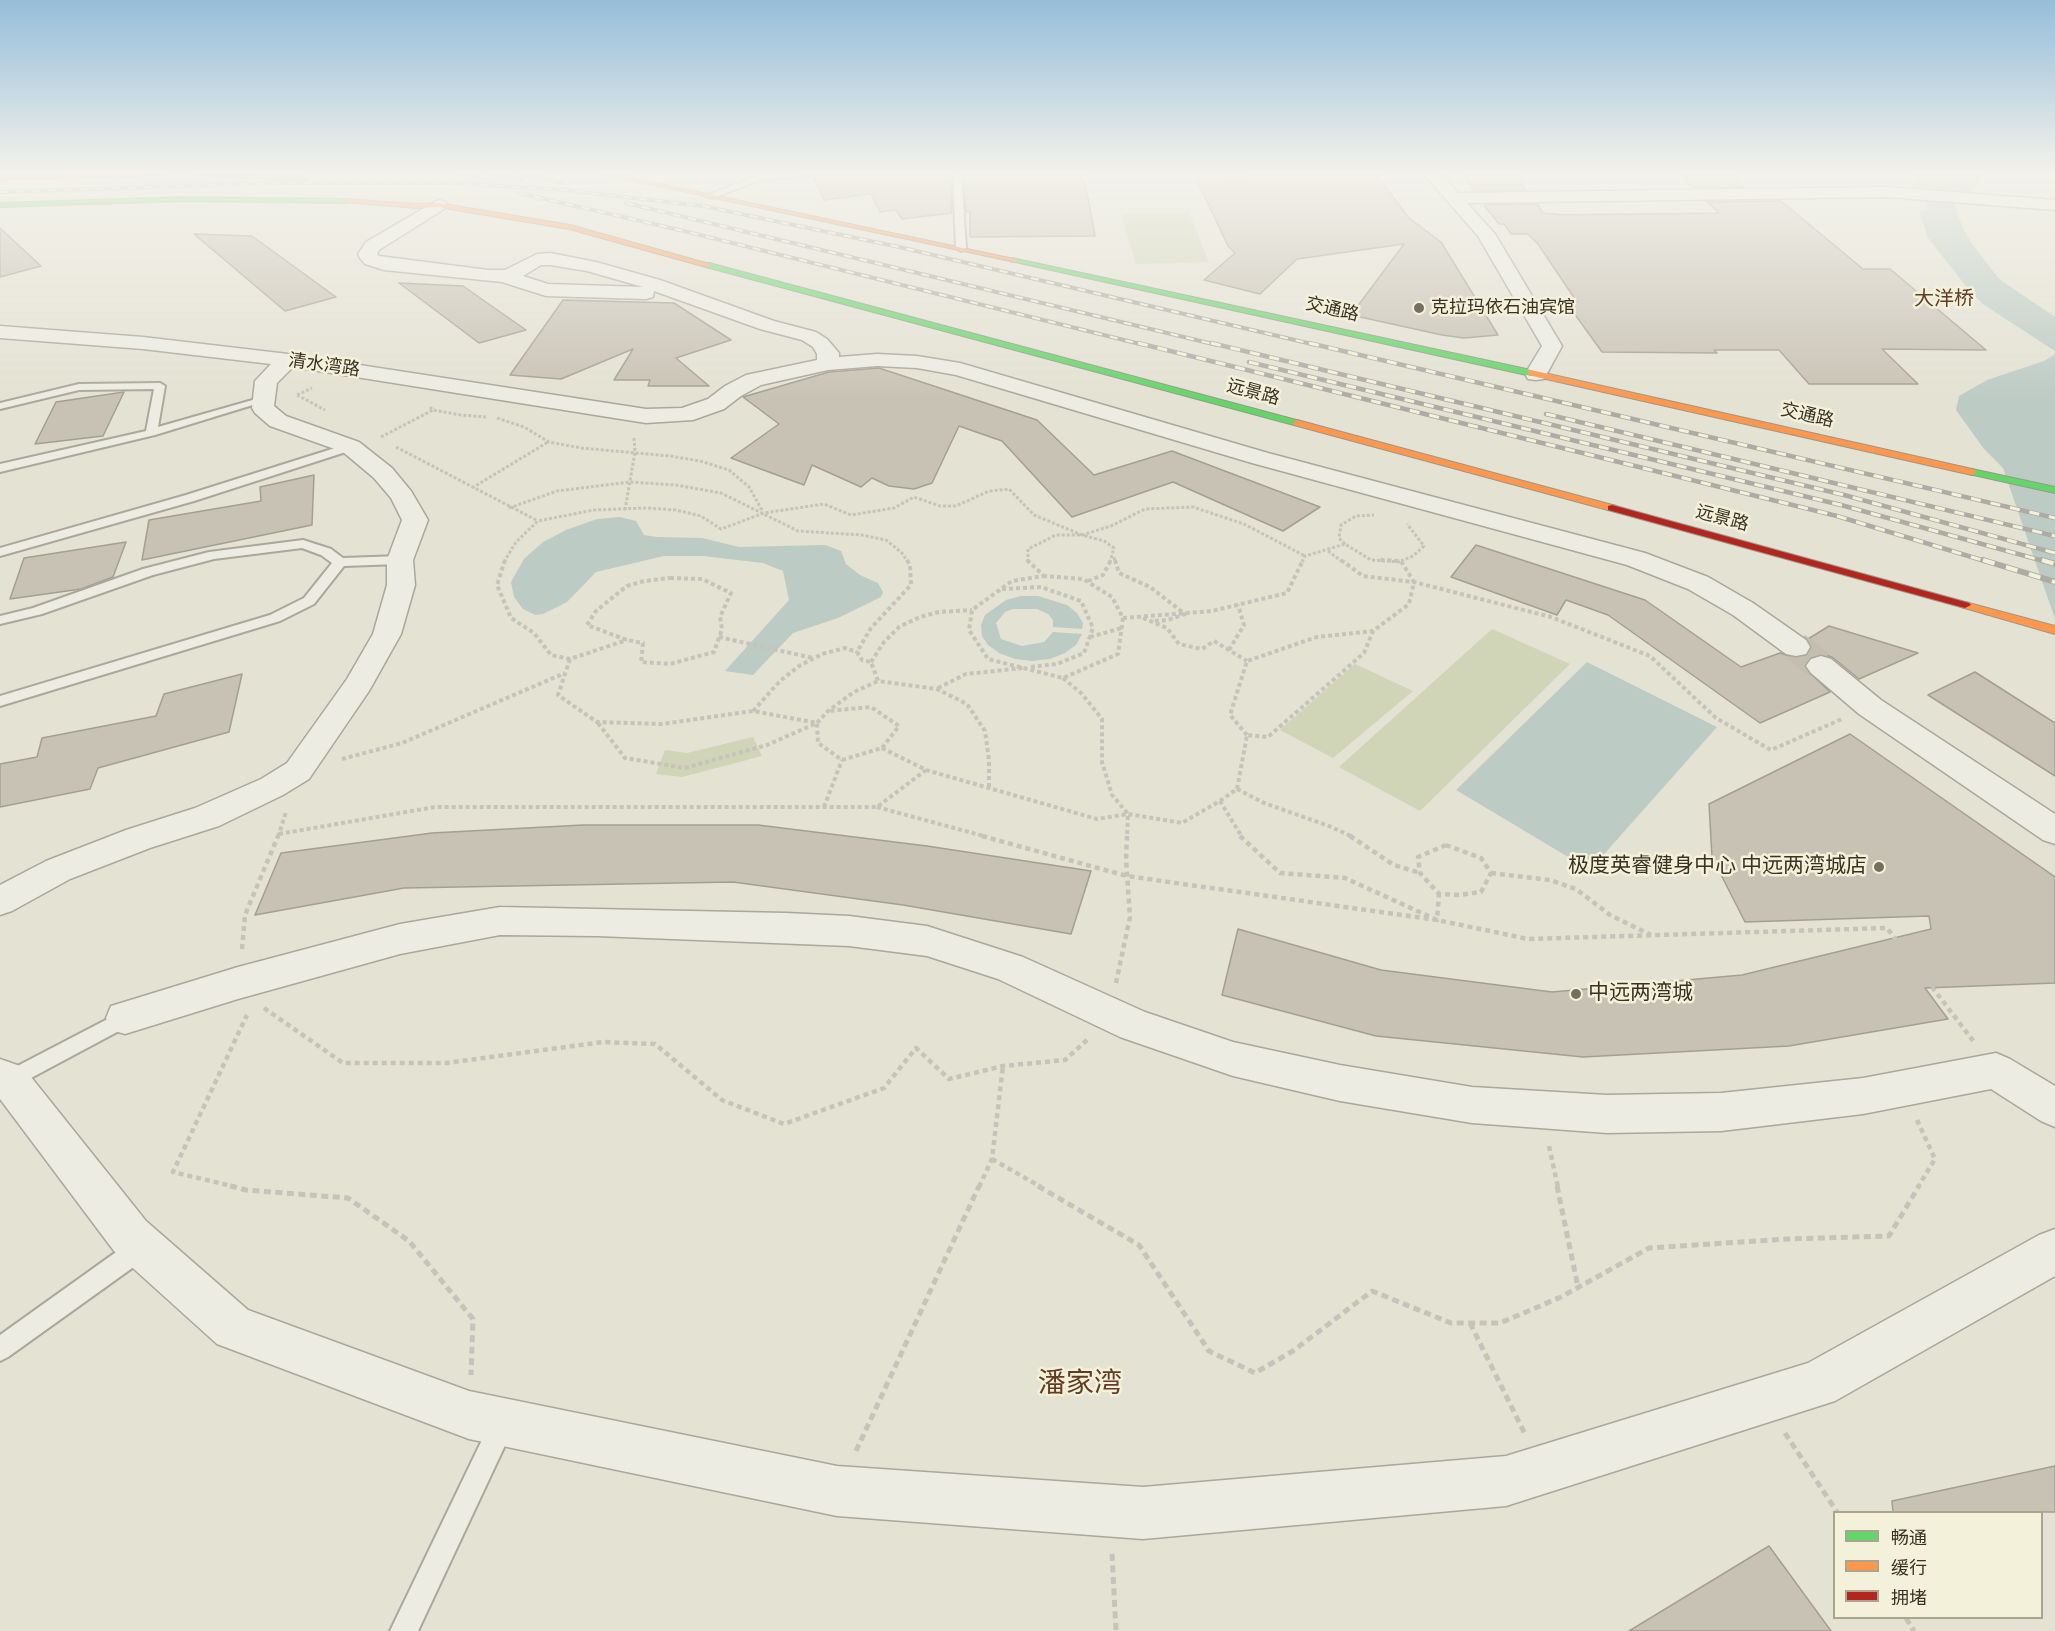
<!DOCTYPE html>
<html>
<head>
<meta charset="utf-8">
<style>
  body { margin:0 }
  #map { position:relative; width:2055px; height:1631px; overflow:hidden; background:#e4e2d3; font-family:"Source Serif 4","Noto Sans SC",serif }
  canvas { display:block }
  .legend { position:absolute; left:1833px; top:1511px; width:210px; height:108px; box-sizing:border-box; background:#f4f1da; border:2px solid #aaa490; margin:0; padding:8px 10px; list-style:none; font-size:18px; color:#3a3122 }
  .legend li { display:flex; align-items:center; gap:12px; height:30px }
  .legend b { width:30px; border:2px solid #aaa490 }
</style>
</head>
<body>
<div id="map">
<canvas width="2055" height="1631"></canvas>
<ul class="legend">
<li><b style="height:8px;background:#63d668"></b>畅通</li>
<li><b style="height:8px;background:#ff974d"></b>缓行</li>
<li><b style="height:8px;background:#b3261e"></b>拥堵</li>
</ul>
</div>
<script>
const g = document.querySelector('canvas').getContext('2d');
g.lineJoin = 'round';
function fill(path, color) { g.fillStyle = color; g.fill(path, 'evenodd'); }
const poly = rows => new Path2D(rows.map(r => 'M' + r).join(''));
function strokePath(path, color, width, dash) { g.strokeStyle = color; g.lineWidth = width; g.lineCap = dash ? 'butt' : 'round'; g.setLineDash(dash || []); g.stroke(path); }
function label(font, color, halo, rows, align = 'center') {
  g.font = font + ' "Source Serif 4","Noto Sans SC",serif'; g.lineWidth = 5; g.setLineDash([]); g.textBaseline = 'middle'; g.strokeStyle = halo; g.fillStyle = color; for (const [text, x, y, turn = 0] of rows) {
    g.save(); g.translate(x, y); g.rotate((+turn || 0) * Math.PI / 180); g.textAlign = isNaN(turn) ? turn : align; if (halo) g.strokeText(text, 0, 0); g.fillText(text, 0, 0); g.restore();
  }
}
fill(poly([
  [1189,212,1209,262,1136,264,1121,214],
  [1492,629,1570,664,1420,811,1339,767],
  [1355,664,1413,691,1333,758,1280,730],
  [753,737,762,756,682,777,656,774,665,750,687,753]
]), '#cfd5b6');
fill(poly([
  [1917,173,1986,173,1972,192,1952,194,1959,219,1970,241,1999,279,2055,317,2055,619,2003,468,1984,449,1956,410,1959,396,1987,380,2044,361,2054,355,2055,351,1984,305,1969,290,1928,238,1919,211,1928,209,1927,204,1912,186],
  [620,517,636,521,644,535,657,537,702,538,739,547,825,545,841,551,846,564,860,575,878,583,883,592,881,597,838,618,793,633,753,675,725,671,789,600,783,571,763,563,703,556,664,556,596,572,567,602,543,614,535,615,523,609,514,597,511,582,524,559,543,542,566,530,597,519],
  [1021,596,1038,596,1067,605,1077,613,1083,623,1082,629,1053,627,1053,620,1048,614,1037,609,1013,609,1005,612,996,623,1001,639,1022,646,1044,642,1053,632,1082,634,1076,645,1065,653,1050,659,1032,661,1015,659,999,653,988,645,982,636,981,625,985,615,1006,600],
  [1587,662,1717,727,1590,870,1456,790]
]), '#bccbc4');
const building = poly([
  [815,173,951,173,952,213,902,219,896,210,880,212,871,194,824,200,813,176,815,173],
  [963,173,1081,173,1082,181,1085,181,1095,236,970,237,970,211,966,212,963,173],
  [1375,173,1409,218,1441,242,1498,335,1464,338,1442,335,1351,315,1404,244,1297,259,1260,294,1204,280,1235,253,1228,246,1196,178,1375,173],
  [1462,173,1513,173,1526,190,1474,191,1462,173],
  [1677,173,1729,173,1744,187,1692,187,1677,173],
  [1781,201,1863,269,1890,269,1986,350,1882,349,1918,384,1809,384,1779,350,1714,350,1717,353,1602,352,1566,302,1577,302,1538,244,1528,234,1511,234,1504,224,1499,224,1484,205,1537,204,1543,213,1563,215,1719,213,1707,202,1781,201],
  [0,228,41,266,0,277,0,228],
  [194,234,252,236,336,297,285,311,194,234],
  [399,283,463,286,526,330,479,343,399,283],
  [563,300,674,303,731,340,676,358,709,386,648,386,650,380,614,380,633,349,561,379,510,375,563,300],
  [879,368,1037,420,1094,475,1172,451,1320,507,1283,531,1173,482,1072,517,1002,441,959,426,932,483,914,489,889,486,872,478,861,487,812,465,804,485,731,458,779,424,743,397,829,372,879,368],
  [124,392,103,436,35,444,56,402,124,392],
  [314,475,312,525,142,560,149,520,261,501,260,487,314,475],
  [126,542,113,577,81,589,10,599,24,558,126,542],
  [1476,545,1645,600,1741,667,1780,653,1796,658,1806,656,1812,648,1808,639,1829,626,1918,653,1859,679,1832,657,1822,654,1810,657,1804,667,1830,692,1760,723,1608,615,1566,600,1557,615,1451,577,1476,545],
  [1975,672,2055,723,2055,776,1928,695,1975,672],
  [242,674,229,732,98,768,90,789,0,807,0,764,37,757,42,738,156,716,164,694,242,674],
  [1850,734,2055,877,2055,983,1925,988,1948,1019,1789,1046,1583,1057,1376,1036,1222,995,1238,929,1381,970,1552,992,1742,975,1931,929,1929,916,1745,922,1712,857,1709,804,1850,734],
  [583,825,758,825,927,846,1091,871,1071,934,903,905,733,882,404,888,255,915,281,853,432,833,583,825],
  [2055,1466,2055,1512,1893,1512,1892,1501,2055,1466],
  [1769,1546,1831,1631,1629,1631,1769,1546]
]);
fill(building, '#c8c2b4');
strokePath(building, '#a59f92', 1.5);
strokePath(poly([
  [1796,647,1821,666]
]), '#c2bfb0', 30, [30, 15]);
const lane = poly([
  [752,173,760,173,761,175,813,173,809,175,760,180,713,198,706,196,754,177,752,173],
  [953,173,961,173,966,248,961,251,956,248,953,173],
  [160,383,165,386,158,427,263,397,269,400,155,435,0,472,0,464,146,431,154,389,79,390,0,409,0,403,79,384,160,383],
  [351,443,355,445,355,449,194,501,0,556,0,548,186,495,351,443],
  [303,540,331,549,343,558,400,556,407,560,400,564,344,566,314,604,280,621,0,706,0,696,270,615,304,598,332,563,321,555,302,548,214,559,153,575,42,614,0,624,0,616,33,608,143,569,209,552,303,540],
  [125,1010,132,1012,135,1018,132,1024,16,1086,9,1089,2,1086,0,1078,2,1074,125,1010],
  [141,1237,149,1240,152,1248,149,1256,8,1357,0,1361,0,1335,133,1240,141,1237],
  [503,1412,512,1415,515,1424,418,1631,390,1631,494,1415,503,1412]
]);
const street = poly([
  [1423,173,1440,173,1458,193,1887,187,2055,200,2055,210,1887,197,1467,203,1495,234,1562,346,1544,379,1536,380,1528,379,1525,374,1542,346,1478,236,1423,173],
  [438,200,444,201,447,205,444,209,379,250,377,254,379,256,488,270,505,270,537,254,550,253,596,262,660,280,774,321,816,332,827,339,839,353,839,357,877,354,917,356,960,363,1268,453,1645,553,1708,577,1753,603,1806,640,1810,647,1806,654,1796,656,1786,654,1733,615,1688,589,1627,565,1252,463,956,375,917,368,877,366,828,370,761,385,741,396,724,409,693,420,646,423,293,367,277,383,274,406,286,416,359,442,392,468,411,491,428,520,413,560,415,585,401,634,369,691,309,779,283,795,219,826,150,848,70,879,12,911,0,915,0,885,46,861,126,830,195,808,261,779,287,763,347,679,373,634,387,585,387,560,402,520,391,498,374,478,343,452,270,426,255,413,252,408,255,381,271,364,143,349,0,338,0,326,143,337,288,354,646,409,682,408,708,399,725,386,746,375,817,360,817,354,813,347,802,340,760,329,654,291,653,297,646,299,546,296,502,282,384,270,365,264,360,258,358,254,366,242,438,200],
  [541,265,550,265,587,271,643,287,548,284,523,276,541,265],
  [1821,656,1831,659,1881,700,2055,814,2055,844,2043,840,1859,714,1811,673,1806,666,1811,659,1821,656],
  [500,907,786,913,849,916,927,926,1023,957,1145,1012,1233,1042,1340,1065,1472,1087,1607,1095,1721,1093,1863,1078,1996,1053,2010,1059,2055,1086,2055,1127,2041,1121,1991,1089,1863,1114,1721,1131,1607,1133,1472,1123,1340,1101,1233,1076,1120,1037,998,979,927,956,849,946,597,936,500,935,400,954,238,999,125,1034,111,1030,106,1018,111,1006,238,967,400,924,500,907],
  [0,1059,23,1067,146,1221,248,1310,469,1391,837,1466,1143,1487,1506,1456,1808,1363,2039,1235,2055,1229,2055,1276,1835,1401,1506,1506,1143,1539,837,1516,469,1439,217,1344,114,1251,0,1099,0,1059]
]);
const fast = poly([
  [195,173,232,173,304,177,307,179,304,181,198,175,195,173],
  [184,197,346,199,350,201,346,203,184,201,0,207,0,203,184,197],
  [1012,258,1531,370,1535,373,1531,376,1015,262,1012,262,1012,258],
  [709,263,1300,421,1302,423,1294,425,706,267,706,263,709,263],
  [1972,469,2055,487,2055,493,1969,474,1967,472,1972,469]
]);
const slow = poly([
  [102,173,168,173,165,175,0,180,0,176,102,173],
  [597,173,609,173,1019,260,1015,262,597,173],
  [346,199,416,204,438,203,570,225,713,265,706,267,569,229,438,207,416,208,344,202,342,201,346,199],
  [1531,370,1972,469,1977,472,1972,475,1528,375,1528,371,1531,370],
  [1297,420,1616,506,1617,508,1616,510,1608,510,1294,425,1292,423,1297,420],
  [1965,602,2055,626,2055,634,1961,607,1961,603,1965,602]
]);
const jam = poly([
  [1612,505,1969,603,1971,605,1965,608,1961,607,1608,510,1608,506,1612,505]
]);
strokePath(lane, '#aaa79b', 4);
strokePath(street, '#aaa79b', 3);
strokePath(fast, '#9a978b', 2);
strokePath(slow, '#9a978b', 2);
strokePath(jam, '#9a978b', 2);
strokePath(poly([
  [297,395,325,410],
  [297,395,312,388],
  [430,407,433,410,461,415,486,417],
  [497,418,524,427,549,442,581,448,670,456,700,461,729,470,749,487,763,512],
  [381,437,433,410],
  [396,447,538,521],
  [472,488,548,442],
  [509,508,557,491,630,482,676,485,721,493,798,531,862,535,886,540,902,553,908,562],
  [625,510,635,452,634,438],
  [1345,544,1339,538,1341,525,1356,516,1374,515],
  [1328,551,1343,562],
  [1114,557,1115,562],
  [1401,561,1413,556,1424,546,1407,524],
  [504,562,516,542,538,521,594,510,647,508,676,510,701,516,721,529,764,513,824,504,851,515,894,508,914,497,940,506,956,506,989,491,1009,489,1034,515,1082,535,1104,541,1114,548,1110,562],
  [1028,562,1028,549,1056,535,1082,535,1111,526,1145,509,1193,507,1244,524,1305,556],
  [1302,562,1305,556,1345,544,1371,560,1401,562]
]), '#c6c3ba', 3, [3, 2]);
strokePath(poly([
  [505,560,497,585,511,618,534,633,551,655,570,659,627,640],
  [907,560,910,565,911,585,871,628,857,652,862,660,871,662,878,681,937,689,967,704,985,731,989,760,989,788],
  [1027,560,1043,575],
  [1115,560,1119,573,1150,587,1185,614,1168,620,1153,621],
  [1341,560,1363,576,1414,582,1551,617,1650,656,1716,718,1771,750,1842,719],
  [1043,576,1083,579,1112,597,1123,618,1118,654,1063,678,988,659,969,630,972,610,1012,581,1043,576],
  [670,578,702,579,731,593,720,617,722,629,714,652,670,664,641,662,643,643,627,640,587,625,596,611,627,586,644,581,670,578],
  [1088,581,1103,575,1111,560],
  [1002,589,1041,587,1081,601,1093,628,1084,653,1057,664,1030,667],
  [1123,618,1212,611,1287,593,1303,560],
  [1143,618,1167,628,1179,644,1202,649,1214,641,1247,661],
  [719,637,813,658],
  [1090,637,1122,628],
  [1229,650,1244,625,1238,605],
  [570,659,558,695,597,722,662,724,753,711,817,723,818,743,842,760,882,748,899,726,871,707,828,711],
  [871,662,884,642,899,627,920,617,939,612,972,610],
  [1063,678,1082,694,1102,719,1102,762,1112,795,1128,814,1127,837],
  [938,688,966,674,1023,668],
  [753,711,780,681,799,666,822,654,845,648,857,652],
  [598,723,625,758,685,768,767,745,817,723,828,711,854,692,878,681],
  [1247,735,1230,715,1247,661,1317,637,1373,631],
  [882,748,926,770,1097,819,1128,814,1182,823,1220,801,1242,837],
  [342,759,402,743,565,673],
  [1237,789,1264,803,1329,826,1353,837],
  [1220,801,1237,789,1247,735,1268,737,1364,653,1373,631,1409,604,1414,582,1401,561,1380,560],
  [824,807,842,760],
  [877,807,987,837],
  [279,834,435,807,877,807,926,770],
  [278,837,286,812]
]), '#c6c3ba', 4, [4, 3]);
strokePath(poly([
  [982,836,1127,876,1437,920,1439,894],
  [1240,836,1280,873,1345,878,1437,920,1528,939,1887,928,1974,1042],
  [1350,836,1394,865,1420,873],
  [1446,845,1481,858,1491,873,1481,892,1459,895,1439,894,1420,873,1418,857,1446,845],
  [1491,873,1550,880,1576,889,1610,915,1651,935],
  [242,949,245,915,278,836],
  [1116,983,1130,917,1126,859,1127,836],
  [264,1008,343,1063,446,1063,603,1042,655,1044,722,1100,784,1124,884,1088,916,1048,949,1079,1003,1066,1065,1060,1088,1039],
  [1917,1120,1935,1159,1918,1187],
  [1549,1146,1558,1187],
  [992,1159,1041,1187],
  [236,1187,173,1172,247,1015],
  [979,1187,992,1159,1003,1066]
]), '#c6c3ba', 4.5, [5, 4]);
strokePath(poly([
  [230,1186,246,1190,348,1198,409,1241,473,1319,471,1375],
  [1038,1186,1139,1245,1209,1351,1255,1373,1293,1351,1372,1291,1451,1323,1500,1323,1561,1297,1649,1248,1787,1239,1889,1236,1919,1186],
  [1557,1186,1578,1287],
  [1470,1323,1525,1434],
  [1785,1433,1837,1512],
  [856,1451,979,1186],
  [1112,1554,1116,1631],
  [1906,1618,1914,1631]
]), '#c6c3ba', 5, [7, 4.5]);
fill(lane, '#edece3');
fill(street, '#edece3');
fill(fast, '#63d668');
fill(slow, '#ff974d');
fill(jam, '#b3261e');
const railFar2 = poly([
  [461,173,485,178],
  [492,173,524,180],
  [518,173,562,183],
  [0,192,276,183,451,183,555,189,703,206,899,247,1316,345],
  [519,193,688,232,1144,345],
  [626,203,1217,345]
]);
const railFar1 = poly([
  [1138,343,1837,516,1988,562],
  [1211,343,1844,495,2055,553],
  [1309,343,2055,518],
  [1249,362,1841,505,2047,562],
  [1546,414,2055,536]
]);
const rail = poly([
  [1983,560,2055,582],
  [2042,560,2055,564]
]);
strokePath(railFar2, '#adaba3', 4);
strokePath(railFar1, '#adaba3', 4.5);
strokePath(rail, '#adaba3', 6);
strokePath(railFar2, '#f4f1da', 2, [8]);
strokePath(railFar1, '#f4f1da', 3, [10]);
strokePath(rail, '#f4f1da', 4, [12]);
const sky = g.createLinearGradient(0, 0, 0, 401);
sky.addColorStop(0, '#96bdda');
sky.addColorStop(0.43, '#f3f2eb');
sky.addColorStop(1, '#f3f2eb00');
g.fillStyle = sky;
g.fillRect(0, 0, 2055, 401);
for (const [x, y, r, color] of [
  [1419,308,6,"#766f60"],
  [1879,867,6,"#766f60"],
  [1576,994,6,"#766f60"]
]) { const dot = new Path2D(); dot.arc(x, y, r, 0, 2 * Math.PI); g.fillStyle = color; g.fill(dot); strokePath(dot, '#f4f1da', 2); }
label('18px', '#3a3122', '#f4f1da', [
  ["克拉玛依石油宾馆",1431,308]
], 'left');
label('18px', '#3a3122', '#f4f1da', [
  ["交通路",1332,310,13],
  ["清水湾路",324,366,8],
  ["远景路",1253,393,15],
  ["交通路",1807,416,13],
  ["远景路",1722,519,15]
]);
label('20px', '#633c25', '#f4f1da', [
  ["大洋桥",1944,300]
]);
label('21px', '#3a3122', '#f4f1da', [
  ["极度英睿健身中心 中远两湾城店",1867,867],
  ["中远两湾城",1588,994,"left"]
], 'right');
label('28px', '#633c25', '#f4f1da', [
  ["潘家湾",1080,1385]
]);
</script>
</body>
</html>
